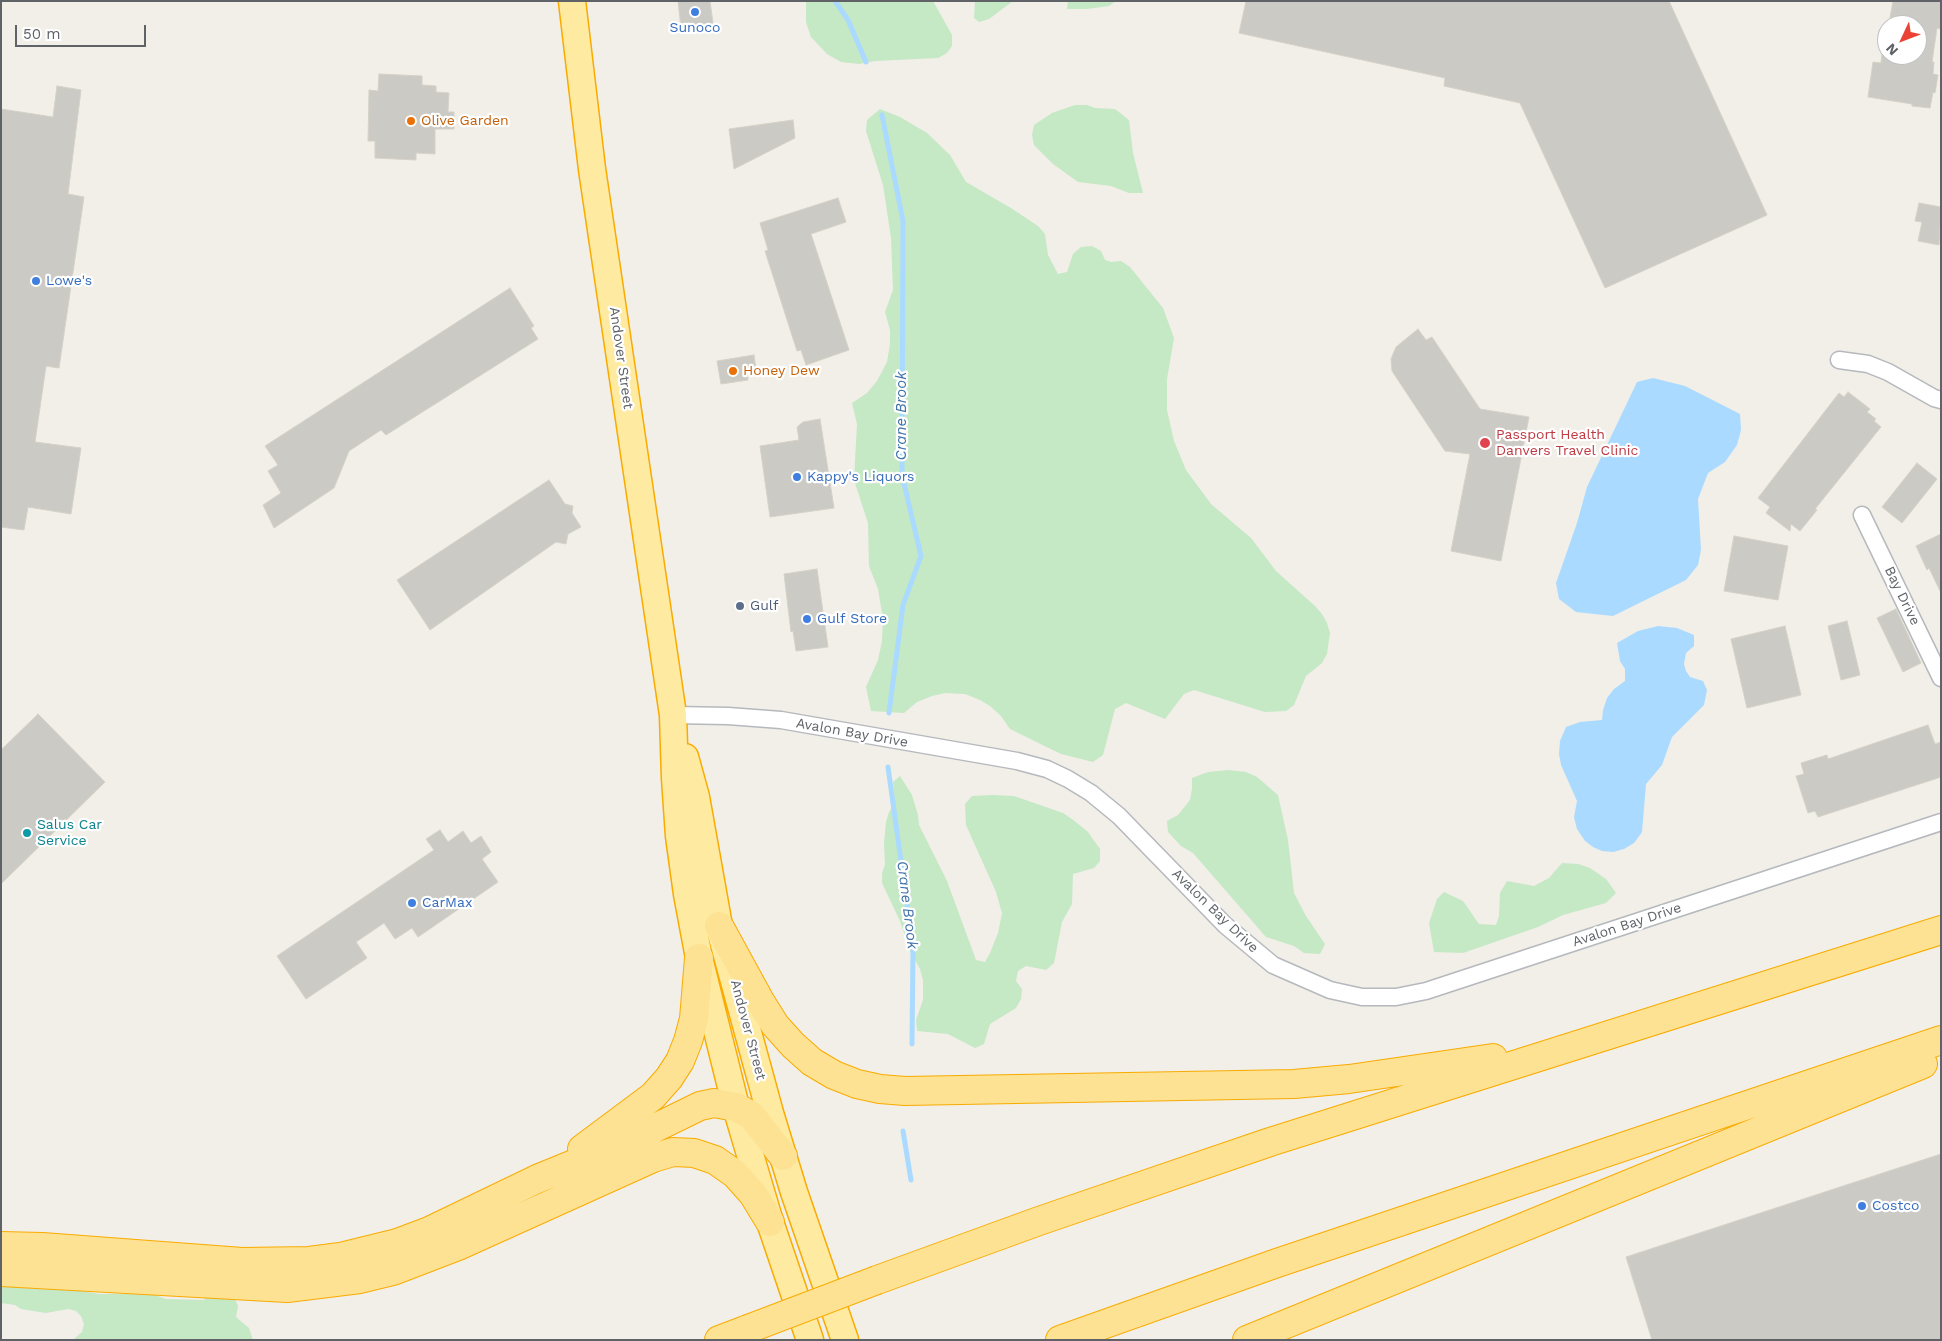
<!DOCTYPE html>
<html>
<head>
<meta charset="utf-8">
<style>
  body { margin:0 }
  #map { position:relative; width:1942px; height:1341px; overflow:hidden; background:#f1efe8; font-family:"Work Sans",sans-serif }
  canvas { display:block }
  .frame { position:absolute; inset:0; border:2px solid #5f6368; pointer-events:none }
  .north { position:absolute; left:1877px; top:15px; width:50px; height:50px; box-sizing:border-box; background:#fff; border:1px solid #bfc1c3; border-radius:50%; rotate:227deg; font-size:14px; font-weight:700; line-height:20px; text-align:center; color:#5f6368 }
  .north::after { content:''; display:block; margin:auto; width:18px; height:22px; background:#ea4335; clip-path:polygon(50% 0,100% 100%,50% 72%,0 100%) }
  .scale { position:absolute; left:15px; top:25px; width:131px; height:22px; box-sizing:border-box; border:2px solid #5f6368; border-top:0; padding-left:6px; font-size:15px; line-height:18px; white-space:nowrap; color:#5f6368; -webkit-text-stroke:4px #fff; paint-order:stroke }
</style>
</head>
<body>
<div id="map">
<canvas width="1942" height="1341"></canvas>
<div class="frame"></div>
<div class="north">N</div>
<div class="scale">50 m</div>
</div>
<script>
const g = document.querySelector('canvas').getContext('2d');
g.lineJoin = 'round';
function fill(path, color) { g.fillStyle = color; g.fill(path, 'evenodd'); }
const poly = rows => new Path2D(rows.map(r => 'M' + r).join(''));
function strokePath(path, color, width, dash) { g.strokeStyle = color; g.lineWidth = width; g.lineCap = dash ? 'butt' : 'round'; g.setLineDash(dash || []); g.stroke(path); }
function label(font, color, halo, rows, align = 'center') {
  g.font = font + ' "Work Sans",sans-serif'; g.lineWidth = 4.5; g.setLineDash([]); g.textBaseline = 'middle'; g.strokeStyle = halo; g.fillStyle = color; for (const [text, x, y, turn = 0] of rows) {
    g.save(); g.translate(x, y); g.rotate((+turn || 0) * Math.PI / 180); g.textAlign = isNaN(turn) ? turn : align; if (halo) g.strokeText(text, 0, 0); g.fillText(text, 0, 0); g.restore();
  }
}
fill(poly([
  [806,1,933,1,952,35,952,46,947,53,938,58,875,61,859,64,841,62,827,54,811,37,806,22],
  [975,1,1013,1,989,19,979,22,974,18],
  [1068,1,1116,1,1109,6,1087,9,1067,9],
  [1075,105,1087,105,1095,108,1115,109,1129,120,1133,153,1143,193,1129,193,1111,186,1078,182,1053,164,1034,145,1032,135,1034,125,1052,113],
  [880,109,900,117,927,133,950,155,966,182,1011,208,1038,226,1045,234,1048,255,1058,274,1067,272,1073,254,1081,247,1092,246,1101,251,1105,260,1111,262,1121,261,1130,267,1163,308,1174,338,1167,379,1167,410,1174,441,1186,470,1211,504,1251,538,1276,571,1315,606,1322,614,1327,623,1330,633,1327,654,1322,663,1306,676,1294,705,1286,711,1265,712,1194,690,1184,694,1165,719,1126,703,1115,709,1103,755,1093,762,1061,754,1010,729,1001,716,990,706,980,700,965,694,945,693,932,696,917,702,904,713,871,711,866,687,878,660,882,641,883,619,878,589,869,566,868,523,854,480,857,424,852,403,867,393,877,381,887,362,890,344,890,330,885,312,893,290,891,238,883,185,866,131,867,120],
  [1228,770,1246,772,1257,777,1278,795,1288,840,1294,893,1306,916,1325,944,1320,954,1304,953,1294,946,1266,937,1193,853,1181,846,1168,832,1167,821,1178,815,1190,800,1192,789,1192,778,1208,772],
  [900,776,912,795,918,815,919,825,947,881,976,960,985,962,990,953,998,933,1002,913,996,892,966,825,965,804,972,796,993,795,1014,796,1063,813,1072,819,1088,832,1100,849,1100,861,1094,868,1073,874,1072,904,1062,922,1054,963,1046,970,1026,966,1018,971,1016,981,1022,989,1021,999,1016,1008,990,1024,984,1044,975,1048,948,1034,917,1031,916,1020,923,1000,923,980,920,969,910,951,900,921,882,883,882,874,885,864,884,843,886,822,889,812,895,803,893,782],
  [1562,863,1578,864,1590,868,1606,879,1616,893,1606,903,1563,915,1538,927,1463,953,1434,952,1429,923,1437,899,1444,892,1463,901,1479,924,1496,925,1499,916,1500,893,1507,881,1534,886,1549,878],
  [37,1283,99,1294,152,1294,166,1299,204,1300,206,1297,235,1299,238,1306,236,1317,249,1328,253,1340,73,1340,82,1332,84,1324,81,1316,76,1311,68,1309,46,1313,21,1309,15,1305,1,1303,1,1284]
]), '#c5e8c5');
fill(poly([
  [1653,378,1685,386,1740,414,1741,430,1737,445,1725,462,1708,473,1698,499,1701,550,1698,565,1686,580,1613,616,1576,612,1559,599,1556,583,1577,523,1587,487,1637,382],
  [1658,626,1677,628,1694,635,1694,646,1686,653,1684,664,1686,671,1690,677,1703,681,1707,690,1704,705,1672,737,1662,765,1646,784,1642,832,1640,835,1634,843,1624,849,1613,852,1602,851,1593,847,1585,841,1577,829,1574,817,1577,801,1561,765,1559,754,1560,741,1566,727,1580,722,1602,720,1603,710,1607,698,1614,689,1625,681,1625,669,1620,661,1617,643,1638,631]
]), '#aadaff');
strokePath(poly([
  [835,1,848,20,866,62],
  [882,115,903,221,902,475,921,556,903,605,889,713],
  [888,767,913,948,912,1044],
  [903,1131,911,1180]
]), '#aadaff', 5);
const building = poly([
  [678,1,710,1,713,23,681,28,678,1],
  [1246,1,1669,1,1767,215,1605,288,1520,103,1444,86,1445,78,1239,33,1246,1],
  [1893,1,1941,1,1941,29,1937,28,1932,62,1934,62,1933,74,1938,75,1935,93,1933,92,1930,108,1912,106,1912,104,1868,97,1873,62,1881,63,1882,53,1887,55,1917,55,1917,25,1893,25,1894,18,1890,18,1893,1],
  [379,74,422,76,422,85,436,86,436,92,449,93,448,112,454,112,454,129,435,129,435,154,416,153,416,160,375,158,375,141,368,141,369,90,378,91,379,74],
  [57,86,81,90,68,194,84,197,59,368,46,366,35,442,81,448,71,514,28,507,24,530,1,527,1,109,53,117,57,86],
  [793,120,795,138,734,169,729,129,793,120],
  [838,198,846,222,811,234,849,350,806,365,801,350,797,351,765,251,768,250,760,223,838,198],
  [1919,203,1941,207,1939,245,1918,241,1922,222,1915,221,1919,203],
  [510,288,534,326,531,328,538,339,386,435,381,430,349,451,334,488,274,528,263,505,281,493,268,471,278,465,265,446,510,288],
  [1418,329,1426,340,1432,337,1480,409,1529,417,1501,561,1451,551,1470,454,1445,451,1392,371,1391,359,1396,347,1418,329],
  [754,355,756,370,747,371,748,380,721,384,717,361,754,355],
  [1848,392,1870,409,1867,412,1876,419,1874,421,1881,427,1815,509,1817,510,1800,531,1791,524,1790,531,1766,513,1770,507,1758,498,1839,393,1844,397,1848,392],
  [820,419,834,508,770,517,760,446,799,440,797,427,803,422,820,419],
  [1917,463,1937,479,1902,523,1882,507,1917,463],
  [549,480,565,504,573,506,572,513,581,527,568,534,566,544,556,542,430,630,397,580,549,480],
  [1941,534,1941,593,1929,568,1927,570,1916,546,1941,534],
  [1734,536,1788,546,1778,600,1724,591,1734,536],
  [817,569,828,647,796,651,793,631,791,632,784,574,817,569],
  [1896,609,1921,663,1903,672,1877,618,1896,609],
  [1847,621,1860,675,1841,680,1828,626,1847,621],
  [1785,626,1801,695,1747,708,1731,639,1785,626],
  [38,714,105,782,1,884,1,750,38,714],
  [1928,725,1935,744,1941,742,1941,777,1818,817,1815,811,1808,813,1796,776,1804,774,1801,763,1827,755,1828,759,1928,725],
  [440,830,448,842,463,831,471,843,481,836,491,852,482,859,498,882,418,937,412,928,395,939,384,923,356,942,367,958,306,999,277,956,434,850,426,839,440,830],
  [1941,1154,1941,1340,1652,1340,1626,1257,1941,1154]
]);
fill(building, '#cccac5');
strokePath(building, '#d6d1c6', 1);
const minor = poly([
  [1839,360,1868,364,1888,372,1934,398,1941,400],
  [1862,515,1941,678],
  [673,715,728,716,781,720,1017,761,1047,769,1068,779,1091,793,1119,816,1225,925,1273,965,1330,990,1362,997,1396,997,1426,991,1941,822]
]);
const trunk = poly([
  [572,1,592,169,673,715,675,778,679,836,687,894,699,958,736,1107,770,1222,810,1340],
  [685,757,696,797,719,926,770,1113,794,1192,845,1340]
]);
const motorway = poly([
  [719,926,760,1001,775,1025,793,1045,812,1062,834,1075,857,1084,880,1089,905,1091,1294,1084,1349,1079,1493,1058],
  [582,1149,653,1096,669,1078,680,1061,688,1041,694,1019,699,958],
  [1,1246,42,1247,242,1262,309,1261,340,1257,397,1243,429,1231,537,1179,618,1146,700,1106,714,1103,736,1107,752,1116,783,1156],
  [1,1272,287,1288,360,1279,393,1271,458,1246,653,1158,673,1152,694,1153,715,1160,735,1174,753,1194,770,1222],
  [877,1280,1039,1221,1270,1142,1941,930],
  [719,1340,748,1329],
  [1060,1340,1277,1263,1941,1040],
  [1247,1340,1923,1064]
]);
strokePath(minor, '#b5b8bc', 19);
strokePath(trunk, '#f9ab00', 29);
strokePath(motorway, '#f9ab00', 30);
strokePath(minor, '#fff', 16);
strokePath(trunk, '#feeaa1', 26);
strokePath(motorway, '#fde293', 28);
const motorwayBridge = poly([
  [748,1329,877,1280]
]);
strokePath(motorwayBridge, '#f9ab00', 30, []);
strokePath(motorwayBridge, '#fde293', 28);
for (const [x, y, r, color] of [
  [695,12,5,"#3f7fe0"],
  [411,121,5,"#e8710a"],
  [36,281,5,"#3f7fe0"],
  [733,371,5,"#e8710a"],
  [1485,443,6,"#e0444e"],
  [797,477,5,"#3f7fe0"],
  [740,606,5,"#5c6f8a"],
  [807,619,5,"#3f7fe0"],
  [27,833,5,"#0f9aa8"],
  [412,903,5,"#3f7fe0"],
  [1862,1206,5,"#3f7fe0"]
]) { const dot = new Path2D(); dot.arc(x, y, r, 0, 2 * Math.PI); g.fillStyle = color; g.fill(dot); strokePath(dot, '#fff', 2); }
label('14px', '#366cbe', '#fff', [
  ["Sunoco",695,28,"center"],
  ["Lowe's",46,281],
  ["Kappy's Liquors",807,477],
  ["Gulf Store",817,619],
  ["CarMax",422,903],
  ["Costco",1872,1206]
], 'left');
label('14px', '#c56008', '#fff', [
  ["Olive Garden",421,121],
  ["Honey Dew",743,371]
], 'left');
label('14px', '#5f6368', '#fff', [
  ["Andover Street",621,358,82],
  ["Bay Drive",1902,596,64],
  ["Avalon Bay Drive",852,733,10],
  ["Avalon Bay Drive",1215,911,44],
  ["Avalon Bay Drive",1627,925,-18],
  ["Andover Street",748,1030,75]
]);
label('14px', '#be3a42', '#fff', [
  ["Passport Health",1496,435],
  ["Danvers Travel Clinic",1496,451]
], 'left');
label('14px', '#4e5e75', '#fff', [
  ["Gulf",750,606]
], 'left');
label('14px', '#0d838f', '#fff', [
  ["Salus Car",37,825],
  ["Service",37,841]
], 'left');
label('italic 15px', '#4174aa', '#fff', [
  ["Crane Brook",902,416,-90],
  ["Crane Brook",907,905,83]
]);
</script>
</body>
</html>
